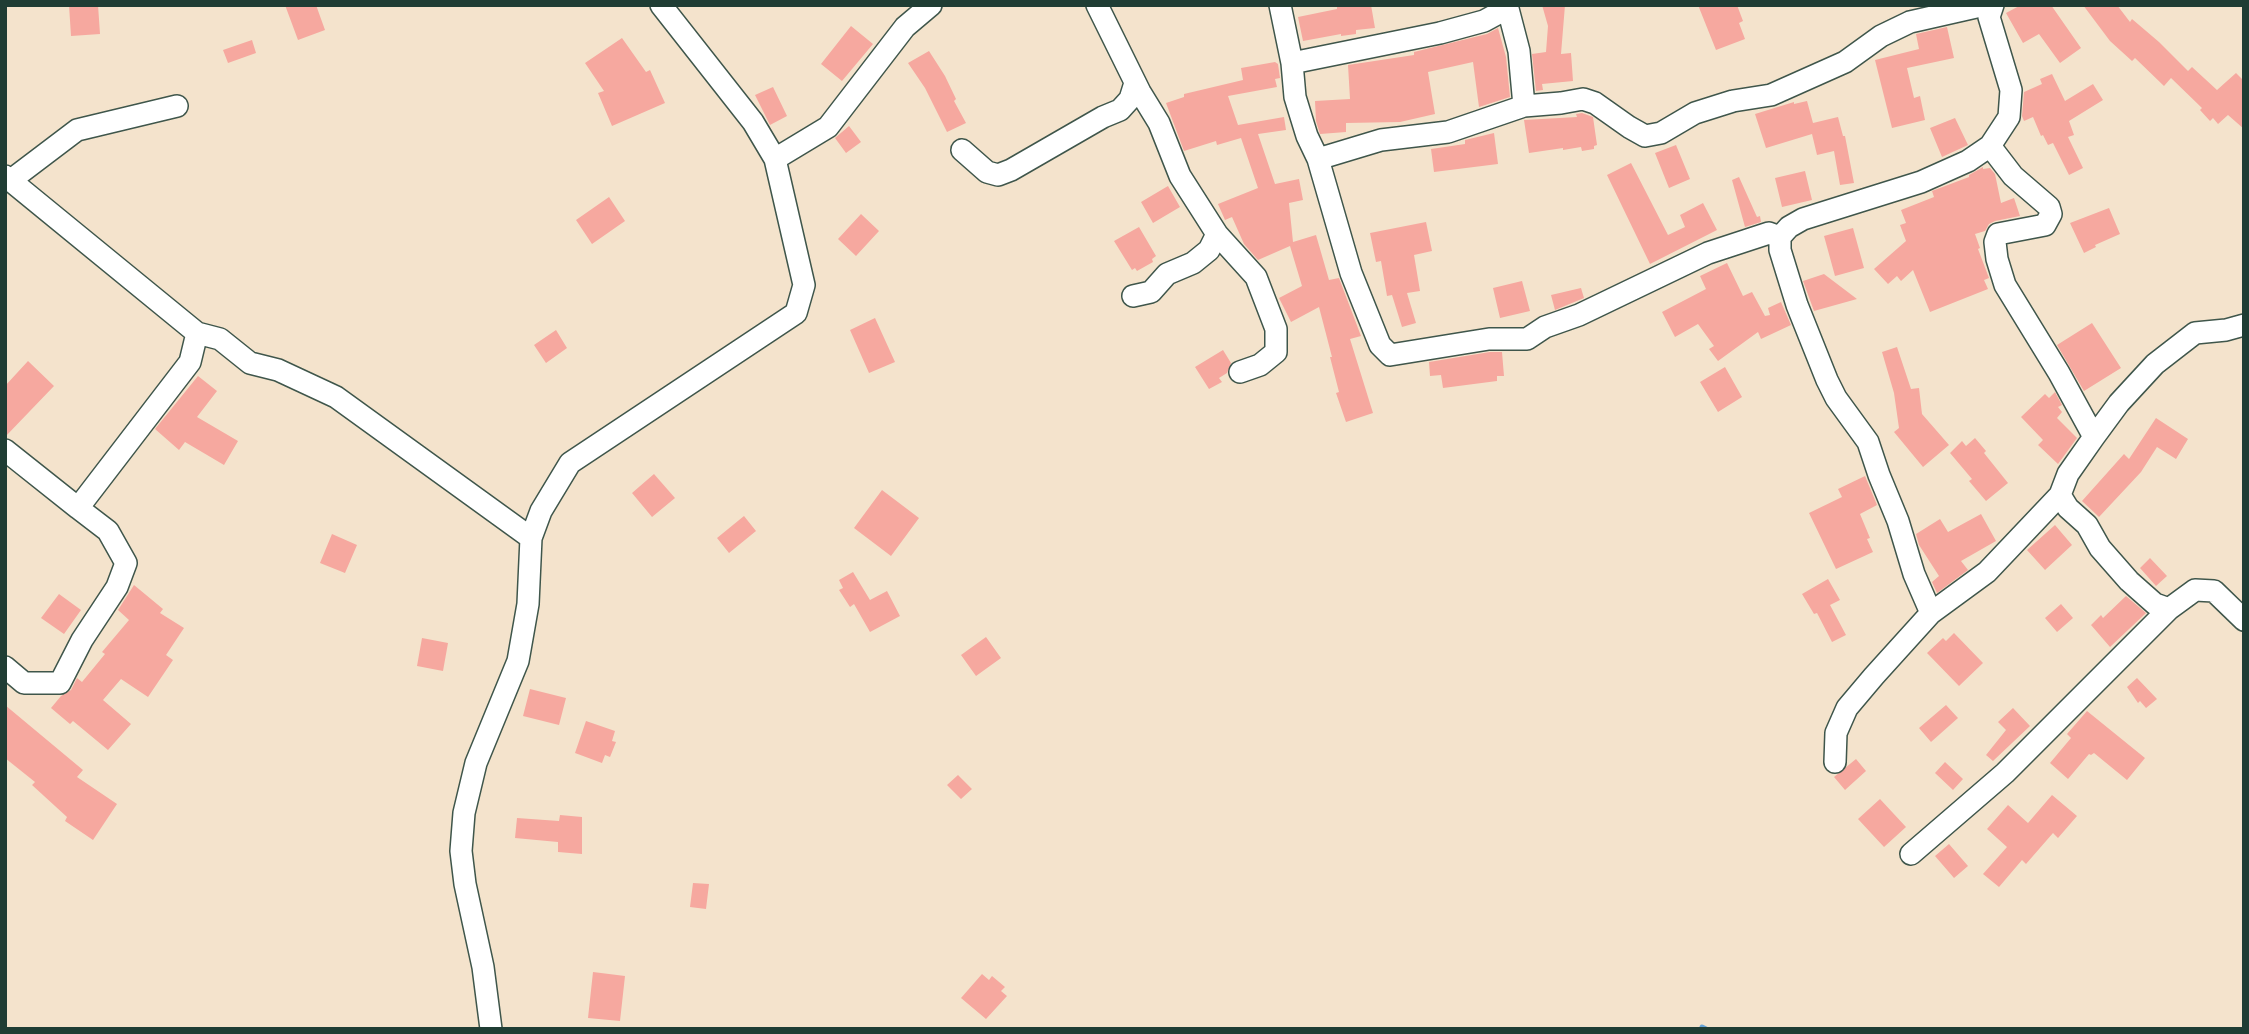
<!DOCTYPE html>
<html>
<head>
<meta charset="utf-8">
<style>
  body { margin:0 }
  #map { position:relative; width:2249px; height:1034px; overflow:hidden; background:#f4e3cc; font-family:Itim,sans-serif }
  canvas { display:block }
  .frame { position:absolute; inset:0; border:7px solid #1f3d34; pointer-events:none }
</style>
</head>
<body>
<div id="map">
<canvas width="2249" height="1034"></canvas>
<div class="frame"></div>
</div>
<script>
const g = document.querySelector('canvas').getContext('2d');
g.lineJoin = 'round';
const poly = rows => new Path2D(rows.map(r => 'M' + r).join(''));
function strokePath(path, color, width, dash) { g.strokeStyle = color; g.lineWidth = width; g.lineCap = dash ? 'butt' : 'round'; g.setLineDash(dash || []); g.stroke(path); }
function fill(path, color) { g.fillStyle = color; g.fill(path, 'evenodd'); }
strokePath(poly([
  [1702,1027,1706,1029]
]), '#66a4d8', 5);
fill(poly([
  [69,5,98,5,100,34,71,36],
  [285,5,316,5,325,30,298,40],
  [1337,5,1371,5,1375,28,1356,30,1356,34,1341,36,1341,34,1303,41,1298,17,1337,9],
  [1542,5,1565,5,1561,54,1571,53,1573,81,1542,84,1543,90,1536,91,1532,54,1546,52,1548,26],
  [1698,5,1737,5,1743,21,1739,23,1745,39,1716,50],
  [2021,5,2051,5,2081,48,2060,63,2039,34,2023,43,2006,13],
  [2083,5,2117,5,2130,22,2132,19,2159,42,2188,71,2192,67,2217,90,2236,73,2244,81,2244,129,2228,115,2218,124,2213,118,2210,121,2200,110,2202,108,2171,78,2164,86,2135,58,2132,61,2110,41],
  [851,26,873,44,842,81,821,64],
  [1947,27,1954,58,1907,68,1914,98,1920,96,1925,120,1892,128,1875,60,1919,49,1916,34],
  [1498,28,1506,57,1510,97,1479,107,1473,62,1428,72,1435,114,1400,122,1346,123,1346,132,1320,134,1316,121,1315,101,1350,99,1348,65,1414,55,1414,52,1487,34],
  [622,38,646,72,650,70,665,103,612,126,598,93,604,91,585,63],
  [252,40,256,53,228,63,223,50],
  [929,51,945,76,956,99,954,101,966,123,947,132,925,88,908,63],
  [1275,62,1278,64,1280,78,1275,79,1277,87,1228,96,1238,125,1284,117,1286,130,1258,134,1275,184,1299,179,1303,200,1289,203,1293,242,1316,235,1329,280,1339,278,1361,336,1350,339,1373,413,1346,422,1336,393,1339,392,1330,357,1332,357,1319,307,1291,322,1279,298,1302,286,1290,246,1258,260,1244,244,1232,217,1225,220,1218,204,1258,188,1241,138,1217,145,1216,141,1184,151,1166,103,1184,97,1184,94,1243,80,1241,68],
  [2052,74,2065,101,2093,84,2103,100,2069,121,2074,135,2068,137,2083,168,2069,175,2053,143,2048,145,2043,135,2041,136,2033,117,2024,121,2022,116,2024,92,2042,84,2040,79],
  [773,87,787,116,770,125,755,95],
  [1807,101,1813,123,1838,117,1843,136,1845,136,1854,183,1840,185,1834,151,1817,155,1812,134,1766,148,1755,114,1794,102,1794,104],
  [1582,113,1593,117,1597,145,1594,146,1594,149,1582,151,1581,147,1563,150,1563,148,1529,153,1524,120,1577,117,1576,114],
  [1955,118,1968,145,1942,157,1930,128],
  [849,126,861,142,846,153,835,138],
  [1494,133,1498,164,1434,172,1431,149,1465,144,1465,140],
  [1676,145,1690,179,1669,188,1655,153],
  [1631,163,1668,235,1685,227,1680,215,1703,203,1717,230,1650,264,1607,175],
  [1983,167,1983,169,1990,168,1995,174,2001,203,2014,198,2020,216,1995,221,1989,224,1985,231,1975,234,1980,248,1978,249,1989,278,1984,280,1988,289,1930,312,1913,270,1901,281,1897,276,1888,284,1874,269,1906,241,1900,225,1906,223,1901,210,1934,197,1932,191,1969,177,1969,175],
  [1805,171,1812,200,1782,207,1775,178],
  [1739,177,1757,217,1760,216,1761,222,1745,227,1732,180],
  [1168,186,1180,207,1153,223,1141,202],
  [609,197,625,221,592,244,576,220],
  [2109,208,2120,234,2095,245,2096,247,2084,253,2070,223],
  [861,214,879,231,856,256,838,239],
  [1426,222,1432,251,1414,255,1420,291,1407,293,1416,323,1402,327,1392,295,1387,296,1381,261,1376,262,1370,233],
  [1139,227,1156,256,1152,259,1153,262,1137,271,1135,268,1132,270,1114,241],
  [1853,228,1864,268,1835,276,1824,236],
  [1727,263,1743,296,1752,292,1765,316,1770,315,1768,308,1781,302,1791,325,1761,339,1758,332,1718,361,1709,349,1714,346,1698,324,1675,337,1662,312,1706,289,1700,276],
  [1824,274,1857,299,1814,311,1803,281],
  [1522,281,1530,311,1500,318,1493,288],
  [1581,288,1584,298,1555,310,1551,295],
  [875,318,895,362,869,373,850,330],
  [2092,323,2121,368,2084,391,2057,345],
  [556,330,567,348,546,363,534,345],
  [1897,347,1911,389,1919,388,1922,414,1949,445,1923,467,1894,432,1899,428,1894,393,1882,352],
  [1223,350,1231,363,1227,373,1219,378,1222,382,1209,389,1195,367],
  [1490,352,1502,352,1504,376,1497,376,1497,381,1443,388,1441,375,1430,376,1429,362],
  [28,361,54,386,5,437,5,386],
  [1725,367,1742,397,1718,412,1700,382],
  [198,376,217,391,197,417,238,441,224,465,185,442,179,450,155,429],
  [2055,392,2062,405,2058,407,2062,412,2057,418,2077,438,2058,464,2038,445,2043,440,2021,417,2045,394,2049,398],
  [2156,418,2188,439,2176,459,2157,447,2141,472,2099,517,2082,501,2124,454,2129,459],
  [1975,438,1986,451,1984,453,2008,483,1986,501,1969,481,1972,479,1950,453,1962,441,1966,446],
  [654,474,675,498,652,517,632,493],
  [1865,476,1877,505,1860,514,1870,538,1867,539,1873,552,1836,569,1809,513,1842,497,1838,489],
  [882,490,919,518,891,556,854,528],
  [1981,514,1996,541,1961,561,1968,570,1937,593,1932,582,1939,576,1919,545,1916,534,1940,519,1948,532],
  [744,516,756,531,729,553,717,538],
  [2055,525,2072,545,2045,570,2027,550],
  [332,534,357,545,345,573,320,563],
  [2150,558,2167,576,2156,586,2140,568],
  [853,572,870,600,887,591,900,616,870,632,854,604,850,607,839,590,843,588,839,580],
  [1828,579,1840,600,1830,605,1846,635,1832,642,1817,613,1814,614,1802,594],
  [134,585,163,609,160,613,184,628,166,655,173,660,148,697,121,679,103,700,131,724,108,750,73,721,70,724,51,708,61,696,71,690,77,678,82,682,105,654,102,652,129,620,118,610],
  [59,594,81,610,64,634,41,618],
  [2126,596,2146,613,2110,647,2091,625,2101,615,2103,618],
  [2061,604,2073,618,2057,632,2045,618],
  [1954,633,1983,663,1959,686,1927,653,1943,638,1946,641],
  [986,637,1001,658,976,676,961,655],
  [422,638,448,643,443,671,417,666],
  [2137,678,2157,699,2146,708,2140,701,2138,703,2127,687],
  [530,689,566,698,559,725,523,716],
  [5,705,83,770,77,777,117,804,93,840,65,821,67,817,32,785,35,782,5,758],
  [1946,705,1958,718,1931,742,1919,728],
  [2013,708,2030,726,1993,761,1986,755,2006,730,1998,722],
  [2087,711,2145,758,2127,780,2094,753,2091,755,2089,754,2068,779,2050,763,2071,738,2067,734],
  [586,721,615,731,612,741,616,742,610,757,605,755,602,763,575,753],
  [1856,759,1866,771,1845,790,1834,777],
  [1945,762,1963,779,1953,790,1935,773],
  [958,775,972,789,961,799,947,785],
  [2052,795,2077,816,2058,838,2053,833,2026,864,2022,860,1999,887,1983,874,2007,847,1987,829,2008,805,2028,823],
  [1880,799,1906,827,1884,847,1858,819],
  [560,815,582,817,582,854,558,852,558,842,515,838,517,818,559,821],
  [1949,844,1968,866,1954,878,1935,856],
  [693,883,709,884,706,909,690,907],
  [593,972,625,976,620,1021,588,1018],
  [982,974,989,980,992,976,1005,987,1001,991,1007,996,986,1019,961,998]
]), '#f6a89f');
const minor = poly([
  [661,5,753,122,775,159,828,127,905,27,931,5],
  [1097,5,1140,92,1159,123,1180,176,1217,234,1256,277,1276,329,1276,352,1260,365,1240,372],
  [1280,5,1292,63,1295,97,1307,136,1318,159,1351,273,1380,345,1390,355,1489,339,1527,339,1545,327,1579,315,1708,253,1769,233,1780,237],
  [1507,5,1519,51,1524,106],
  [1292,63,1440,33,1484,21,1508,8],
  [1990,146,2013,176,2049,207,2051,214,2045,225,1998,234,1995,242,1997,259,2005,285,2059,373,2094,437],
  [962,150,987,172,998,175,1011,170,1103,117,1120,110,1130,99,1135,83],
  [1318,159,1381,140,1448,132,1524,106,1561,103,1583,99,1595,103,1629,127,1645,136,1661,133,1695,113,1733,101,1771,95,1845,62,1881,36,1910,22,1985,5],
  [5,176,197,333,220,339,250,363,278,370,336,397,531,538],
  [11,180,77,130,177,106],
  [1133,296,1151,292,1167,274,1193,263,1209,250,1217,234],
  [2244,325,2226,330,2195,333,2155,364,2119,403,2094,437,2068,474,2060,495,2068,508,2087,525,2100,548,2129,581,2155,604,2169,609,2195,590,2214,591,2244,620],
  [5,450,78,508,190,362,197,333],
  [1931,613,1914,574,1898,521,1879,475,1868,442,1836,398,1827,380,1797,305,1780,250,1780,237,1789,227,1803,219,1921,182,1968,161,1990,146,2009,117,2011,90,1989,17,1993,5],
  [5,667,24,683,60,683,82,640,117,587,126,563,108,531,78,508],
  [1835,762,1836,733,1847,708,1874,676,1931,613,1987,572,2060,495],
  [1911,854,2005,773,2169,609],
  [491,1029,483,967,465,884,461,851,464,813,476,763,518,661,528,604,531,538,541,511,570,463,796,313,804,285,775,159]
]);
strokePath(minor, '#3f564b', 24);
strokePath(minor, '#fff', 21);
</script>
</body>
</html>
